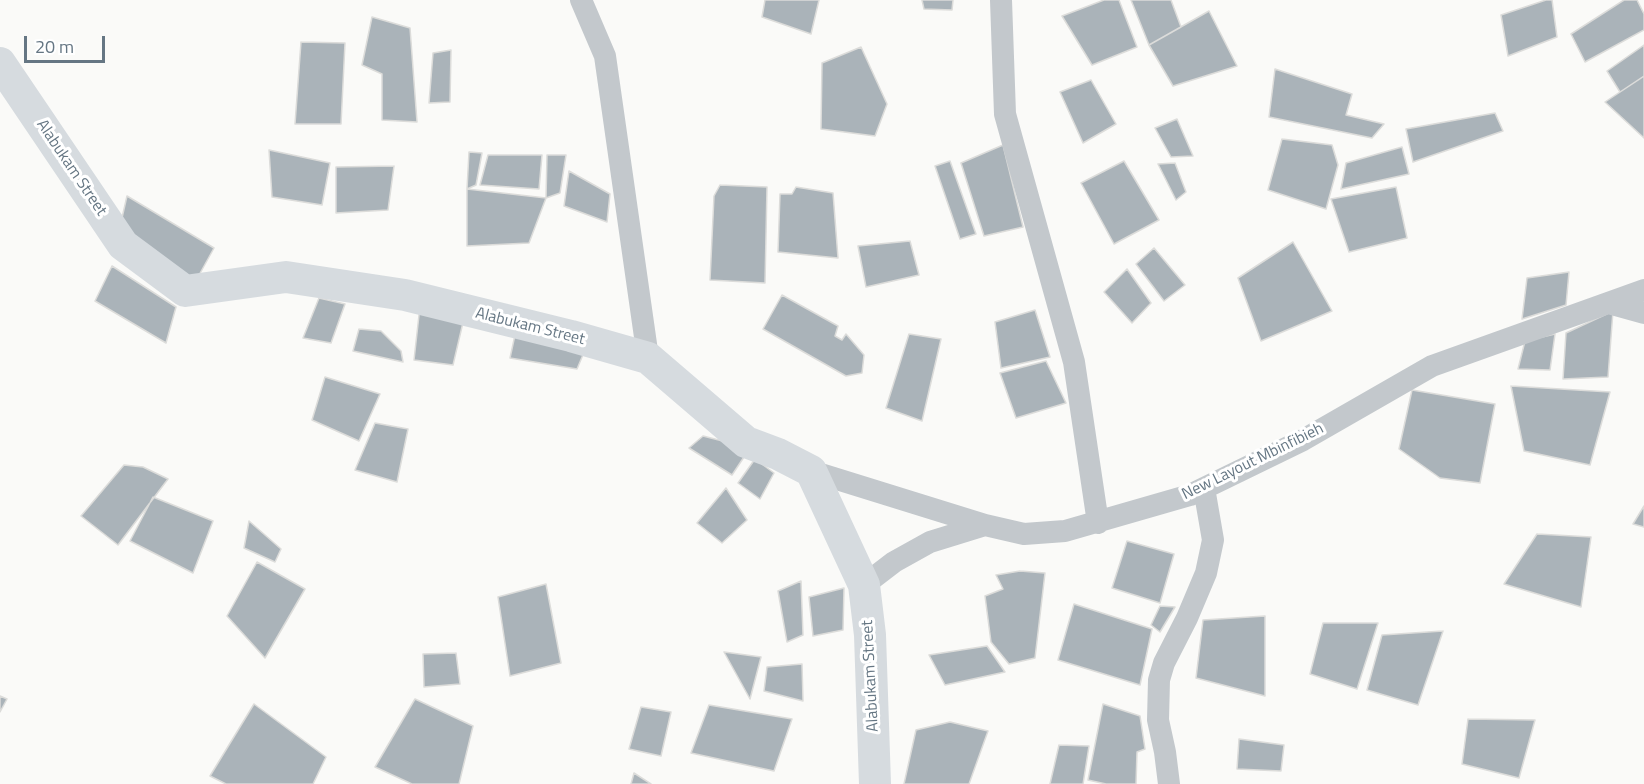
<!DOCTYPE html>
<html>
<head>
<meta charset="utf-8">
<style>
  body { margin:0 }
  #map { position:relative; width:1644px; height:784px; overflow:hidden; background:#fafaf8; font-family:"Titillium Web",sans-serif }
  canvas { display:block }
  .scale { position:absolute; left:24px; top:36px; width:81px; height:27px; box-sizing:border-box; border:3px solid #657683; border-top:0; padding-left:8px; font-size:18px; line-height:21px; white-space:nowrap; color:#657683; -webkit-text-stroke:4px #fff; paint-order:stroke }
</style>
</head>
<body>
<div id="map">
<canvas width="1644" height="784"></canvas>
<div class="scale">20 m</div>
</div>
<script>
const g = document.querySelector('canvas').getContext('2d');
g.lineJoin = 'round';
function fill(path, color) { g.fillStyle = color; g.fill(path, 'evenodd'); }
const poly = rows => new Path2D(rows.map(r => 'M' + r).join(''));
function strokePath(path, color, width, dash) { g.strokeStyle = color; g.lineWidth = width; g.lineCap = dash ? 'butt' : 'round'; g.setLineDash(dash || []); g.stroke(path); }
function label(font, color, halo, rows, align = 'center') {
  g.font = font + ' "Titillium Web",sans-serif'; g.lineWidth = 6; g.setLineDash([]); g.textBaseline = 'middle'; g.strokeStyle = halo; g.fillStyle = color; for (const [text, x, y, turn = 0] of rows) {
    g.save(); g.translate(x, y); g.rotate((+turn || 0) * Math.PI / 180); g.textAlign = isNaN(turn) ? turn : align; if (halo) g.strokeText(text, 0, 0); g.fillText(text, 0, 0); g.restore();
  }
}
const building = poly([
  [765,0,819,0,811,34,762,17,765,0],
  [922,0,953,0,952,10,924,9,922,0],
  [1104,0,1119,0,1137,47,1092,65,1062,16,1104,0],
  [1131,0,1171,0,1181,27,1149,45,1131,0],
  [1546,0,1552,0,1557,37,1508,56,1501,15,1546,0],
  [1624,0,1637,0,1644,14,1644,30,1585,62,1571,34,1624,0],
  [1209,11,1237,66,1173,86,1149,45,1209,11],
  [372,17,410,28,417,122,382,120,382,74,362,65,372,17],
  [301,42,345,43,341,124,295,124,301,42],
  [1644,45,1644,76,1620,92,1607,71,1644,45],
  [861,47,887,104,875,136,821,129,822,63,861,47],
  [451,50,450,102,429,103,433,53,451,50],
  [1275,69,1352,94,1346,115,1384,124,1372,138,1269,117,1275,69],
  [1644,76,1644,138,1605,102,1644,76],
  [1091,80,1116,124,1083,143,1060,92,1091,80],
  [1495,113,1503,131,1413,162,1406,129,1495,113],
  [1177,119,1193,156,1171,157,1155,128,1177,119],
  [1282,139,1332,145,1338,165,1326,209,1268,190,1282,139],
  [1003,145,1023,227,984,236,961,163,1003,145],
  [1402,147,1409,174,1341,189,1346,163,1402,147],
  [269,150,330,163,322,205,272,197,269,150],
  [469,152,482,153,476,185,467,189,469,152],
  [488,155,542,155,539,189,480,185,488,155],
  [547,155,566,155,560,193,546,198,547,155],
  [950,161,976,234,960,239,935,166,950,161],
  [1124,161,1159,220,1114,244,1081,183,1124,161],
  [1175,163,1186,192,1176,200,1158,164,1175,163],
  [394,166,388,210,336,213,336,167,394,166],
  [569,171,610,194,607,222,564,206,569,171],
  [720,185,767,187,765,283,710,280,714,196,720,185],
  [796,187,833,193,838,258,778,252,780,194,792,194,796,187],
  [1396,187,1407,238,1349,252,1331,199,1396,187],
  [467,189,546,198,529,243,467,246,467,189],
  [127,196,214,248,193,286,119,231,127,196],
  [910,241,919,275,866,287,858,246,910,241],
  [1293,242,1332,311,1261,341,1238,278,1293,242],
  [1154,248,1185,285,1164,301,1136,264,1154,248],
  [112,266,176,307,166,343,95,301,112,266],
  [1127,269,1151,303,1132,323,1104,292,1127,269],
  [1569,272,1566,305,1522,319,1527,278,1569,272],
  [782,295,838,326,835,336,842,340,846,334,864,355,862,373,846,376,763,329,782,295],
  [319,298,345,304,331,343,303,338,319,298],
  [420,306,465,314,453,365,414,360,420,306],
  [1035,310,1050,357,1001,368,995,322,1035,310],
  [1613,311,1608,377,1563,379,1566,333,1613,311],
  [359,329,381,331,401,351,403,362,353,351,359,329],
  [909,334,941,339,922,421,886,408,909,334],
  [1555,334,1550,370,1518,369,1525,341,1555,334],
  [515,335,585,350,577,369,510,358,515,335],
  [1046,361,1066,403,1016,418,1000,373,1046,361],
  [325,377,380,394,359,441,312,420,325,377],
  [1511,386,1610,392,1590,465,1524,451,1511,386],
  [1412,390,1495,404,1480,483,1440,478,1399,449,1412,390],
  [375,423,408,429,397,482,355,470,375,423],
  [703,436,750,448,732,475,689,448,703,436],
  [755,459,774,473,760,499,738,483,755,459],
  [124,465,143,467,168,479,118,545,81,516,124,465],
  [726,488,747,520,722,543,697,523,726,488],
  [153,497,213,521,193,573,130,541,153,497],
  [1644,506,1644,527,1633,524,1644,506],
  [249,521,281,549,275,562,244,548,249,521],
  [1537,534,1591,537,1581,607,1504,584,1537,534],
  [1127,541,1174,554,1160,603,1112,588,1127,541],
  [257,562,305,589,265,658,227,616,257,562],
  [1020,571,1045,573,1035,658,1009,664,991,642,985,596,1003,589,996,575,1020,571],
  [801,581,803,635,787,642,778,591,801,581],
  [546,584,561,663,510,676,498,597,546,584],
  [844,588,843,630,813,636,809,597,844,588],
  [1074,604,1152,629,1140,685,1058,660,1074,604],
  [1160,606,1175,607,1160,632,1151,625,1160,606],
  [1265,616,1265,696,1196,678,1203,620,1265,616],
  [1323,623,1378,623,1357,689,1310,674,1323,623],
  [1443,631,1418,705,1367,690,1382,635,1443,631],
  [987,646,1005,672,945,685,929,655,987,646],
  [724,652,761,657,750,699,724,652],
  [456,653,460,684,424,687,423,654,456,653],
  [802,664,803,701,764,691,767,667,802,664],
  [0,696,7,699,0,712,0,696],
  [415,699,473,726,459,784,412,784,375,767,415,699],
  [254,704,326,757,313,784,226,784,210,776,254,704],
  [1103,704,1140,716,1145,749,1137,752,1136,784,1106,784,1088,780,1103,704],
  [709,705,792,719,774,771,691,753,709,705],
  [641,707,671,712,661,756,629,749,641,707],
  [1468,719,1535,720,1519,778,1462,764,1468,719],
  [950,722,988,731,969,784,904,784,916,730,950,722],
  [1239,739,1284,745,1281,771,1237,769,1239,739],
  [1059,745,1089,746,1083,784,1050,784,1059,745],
  [634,773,651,784,631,784,634,773]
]);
fill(building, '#aab3b9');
strokePath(building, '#dcdcda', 1.5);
strokePath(poly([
  [581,0,605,56,648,358],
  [1001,0,1005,114,1074,362,1098,523],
  [1608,303,1644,313],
  [811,471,985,525,1024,534,1065,531,1190,495,1303,440,1432,366,1644,290],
  [864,585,894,562,930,542,985,525],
  [1169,784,1165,752,1158,720,1159,680,1164,663,1187,618,1206,573,1213,540,1204,488]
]), '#c3c8cc', 22);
strokePath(poly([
  [0,63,123,245,185,291,286,277,405,295,571,336,648,358,746,442,778,454,811,471,864,585,870,635,875,784]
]), '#d6dbdf', 32);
label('16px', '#657683', '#fff', [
  ["Alabukam Street",71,168,56],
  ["Alabukam Street",530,327,14],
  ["New Layout Mbinfibieh",1253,462,-26],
  ["Alabukam Street",871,676,-93]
]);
</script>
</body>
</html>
